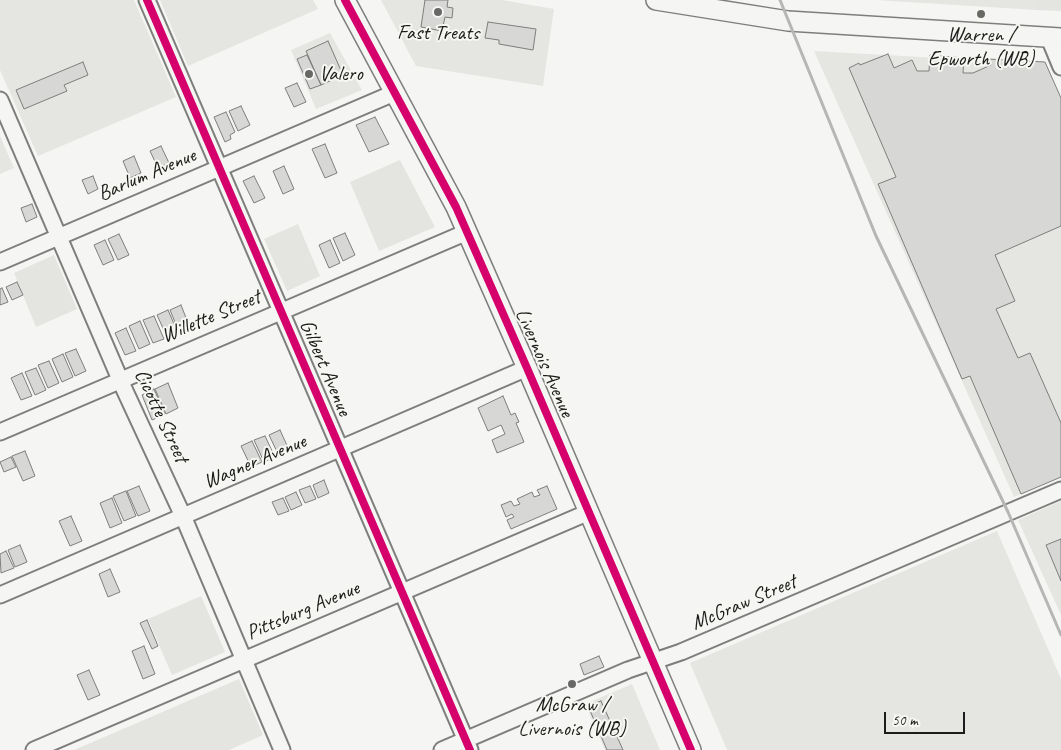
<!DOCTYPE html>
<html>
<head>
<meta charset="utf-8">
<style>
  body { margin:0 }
  #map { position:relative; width:1061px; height:750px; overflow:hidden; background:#f5f5f3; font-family:Caveat,sans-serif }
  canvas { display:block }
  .scale { position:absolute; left:884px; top:712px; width:81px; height:22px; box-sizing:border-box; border:2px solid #1c1c1c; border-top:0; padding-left:6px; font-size:15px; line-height:18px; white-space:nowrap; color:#1c1c1c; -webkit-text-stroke:4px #f6f6f2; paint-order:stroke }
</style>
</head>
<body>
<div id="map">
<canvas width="1061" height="750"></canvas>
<div class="scale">50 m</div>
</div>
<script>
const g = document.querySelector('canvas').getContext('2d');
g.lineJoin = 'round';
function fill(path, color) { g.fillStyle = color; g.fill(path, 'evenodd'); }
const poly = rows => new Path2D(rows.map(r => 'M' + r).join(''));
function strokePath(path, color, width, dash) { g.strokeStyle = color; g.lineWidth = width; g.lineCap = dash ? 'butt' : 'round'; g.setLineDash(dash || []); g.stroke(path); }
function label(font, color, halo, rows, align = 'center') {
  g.font = font + ' Caveat,sans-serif'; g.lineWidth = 4; g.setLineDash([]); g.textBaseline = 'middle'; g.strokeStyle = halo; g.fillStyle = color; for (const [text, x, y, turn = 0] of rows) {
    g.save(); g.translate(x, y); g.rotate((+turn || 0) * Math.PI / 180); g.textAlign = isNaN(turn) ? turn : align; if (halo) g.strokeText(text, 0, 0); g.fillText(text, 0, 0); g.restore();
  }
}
fill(poly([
  [0,0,134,0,176,97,38,156,0,70],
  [160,0,313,0,318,9,188,66],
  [381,0,502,0,554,9,543,86,416,66],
  [875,0,1032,0,1037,10],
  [330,33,362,90,316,109,291,50],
  [814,51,1046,64,1061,98,1061,476,1014,497],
  [0,136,14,168,0,174],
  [1061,501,1061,615,1018,520],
  [997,531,1061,679,1061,750,727,750,690,663],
  [632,684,660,750,605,750,585,704]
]), '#e5e5e2');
fill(poly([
  [1032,0,1061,0,1061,11,1037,10],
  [400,160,435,227,379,251,350,182],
  [298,224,320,276,287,291,264,239],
  [54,255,77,309,36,327,14,273],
  [201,596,225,652,172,675,148,619],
  [239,679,263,735,229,750,74,750]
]), '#e4e4e1');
const building = poly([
  [425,0,448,0,447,7,453,8,452,18,445,17,442,31,421,27,425,0],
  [488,22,536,29,533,50,499,44,499,40,485,38,488,22],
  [328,41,343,75,321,85,306,51,328,41],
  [888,54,894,68,912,60,917,71,929,71,930,55,964,58,963,73,973,73,991,65,988,59,1045,62,1061,98,1061,226,995,255,1015,301,996,309,1018,358,1030,353,1061,423,1061,477,1021,494,970,376,962,379,878,184,896,177,849,68,859,63,860,65,888,54],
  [307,55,321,85,310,89,297,59,307,55],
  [83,62,88,75,64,85,67,91,24,109,16,90,83,62],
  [297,83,306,102,294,107,285,88,297,83],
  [241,106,250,125,238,131,229,111,241,106],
  [226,112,235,132,230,135,231,139,225,142,214,117,226,112],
  [375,117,389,144,369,152,356,125,375,117],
  [325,144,337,173,325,178,312,149,325,144],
  [161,146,169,163,158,168,150,151,161,146],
  [134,156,141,173,130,178,123,161,134,156],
  [284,166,294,189,283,194,273,171,284,166],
  [93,176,98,189,88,194,82,180,93,176],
  [254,176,265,198,254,203,243,181,254,176],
  [32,204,37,217,26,222,21,208,32,204],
  [345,233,355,255,343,261,333,238,345,233],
  [119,234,129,255,118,260,108,239,119,234],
  [105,240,114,260,103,265,94,245,105,240],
  [330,240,340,263,329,268,319,245,330,240],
  [17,282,23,295,12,300,6,287,17,282],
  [2,288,8,302,0,305,0,289,2,288],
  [181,305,190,328,179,332,170,310,181,305],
  [168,310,178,333,167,337,157,315,168,310],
  [154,316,164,339,153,343,143,320,154,316],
  [140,321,150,344,139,349,129,326,140,321],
  [126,328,136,351,125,355,115,333,126,328],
  [76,349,86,371,75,376,65,353,76,349],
  [63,354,73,377,62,382,52,359,63,354],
  [49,361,59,383,48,388,38,365,49,361],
  [36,368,46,390,35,395,25,372,36,368],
  [22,373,32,396,21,400,11,378,22,373],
  [168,383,178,408,166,414,155,389,168,383],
  [154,389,165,414,152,420,142,395,154,389],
  [503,396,511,415,515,413,519,422,516,423,524,442,497,453,492,440,505,434,501,425,488,431,478,408,503,396],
  [280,430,290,452,279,456,269,435,280,430],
  [265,436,275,457,264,462,254,440,265,436],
  [252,441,262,462,251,467,241,446,252,441],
  [25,451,35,476,23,481,12,456,25,451],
  [11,457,16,467,4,472,0,462,11,457],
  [324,480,329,493,318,498,313,485,324,480],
  [139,486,150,511,138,516,127,491,139,486],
  [310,486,316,499,305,503,299,490,310,486],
  [547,486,557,509,511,529,507,520,514,517,512,514,506,517,501,505,511,501,514,506,520,504,517,499,532,492,534,497,540,495,537,490,547,486],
  [126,491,136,516,124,521,113,496,126,491],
  [296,492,302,505,291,510,285,497,296,492],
  [112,498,122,523,110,528,100,503,112,498],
  [283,498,289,511,278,515,272,502,283,498],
  [71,516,82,541,70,546,59,521,71,516],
  [1061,539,1061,581,1046,545,1061,539],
  [20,545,27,562,15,567,8,550,20,545],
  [6,551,14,568,1,573,0,554,6,551],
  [110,569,120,592,108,597,99,574,110,569],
  [147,620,158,646,152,649,140,623,147,620],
  [144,646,155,674,143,679,132,651,144,646],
  [599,656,604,667,584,675,580,664,599,656],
  [89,670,100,695,88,700,77,675,89,670],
  [601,701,623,750,607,750,588,706,601,701]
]);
fill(building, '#d7d7d6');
strokePath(building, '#7e7e7d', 1);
const minor = poly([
  [147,0,470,750],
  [1049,38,1061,67],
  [0,100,125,391,183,516,282,750],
  [0,262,394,93],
  [0,432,467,232],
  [0,595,527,368],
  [34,750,589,512],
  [442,750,628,670,681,652,1061,490]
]);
const major = poly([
  [345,0,456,207,527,368,691,750],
  [656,0,788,21,1061,38]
]);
strokePath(minor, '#7e7e7d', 19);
strokePath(major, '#7e7e7d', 22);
strokePath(minor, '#f5f5f3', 15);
strokePath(major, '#f5f5f3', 19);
strokePath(poly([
  [780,0,876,236,1008,512,1061,635]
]), '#b6b6b5', 3);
strokePath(poly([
  [147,0,470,750],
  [345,0,456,207,527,368,691,750]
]), '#d6006c', 8);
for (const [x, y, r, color] of [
  [438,12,5,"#686867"],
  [981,14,5,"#686867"],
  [309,74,5,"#686867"],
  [572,684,5,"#686867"]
]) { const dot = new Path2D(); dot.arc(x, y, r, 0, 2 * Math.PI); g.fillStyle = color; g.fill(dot); strokePath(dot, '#f6f6f2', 2); }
label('21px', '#1c1c1c', '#f6f6f2', [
  ["Fast Treats",438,33],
  ["Warren /",981,35],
  ["Epworth (WB)",981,59],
  ["Valero",319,74,"left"],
  ["McGraw /",572,705],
  ["Livernois (WB)",572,729]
]);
label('21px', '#1c1c1c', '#f6f6f2', [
  ["Barlum Avenue",147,175,-23],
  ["Willette Street",211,317,-23],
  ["Livernois Avenue",544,363,66],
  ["Gilbert Avenue",325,368,67],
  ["Cicotte Street",161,416,65],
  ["Wagner Avenue",255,462,-23],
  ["McGraw Street",744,603,-23],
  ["Pittsburg Avenue",303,611,-23]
]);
</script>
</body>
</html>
